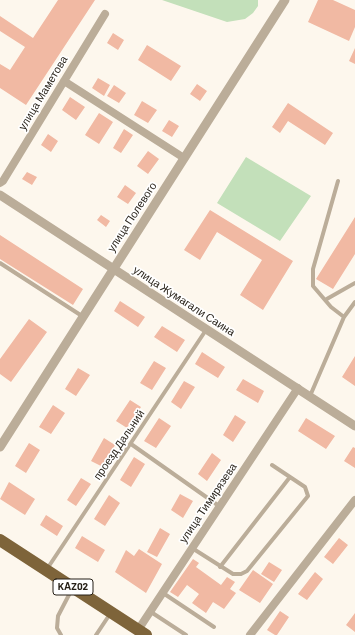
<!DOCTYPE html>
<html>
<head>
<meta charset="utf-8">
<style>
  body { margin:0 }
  canvas { display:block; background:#fdf7ed }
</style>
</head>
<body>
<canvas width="355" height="635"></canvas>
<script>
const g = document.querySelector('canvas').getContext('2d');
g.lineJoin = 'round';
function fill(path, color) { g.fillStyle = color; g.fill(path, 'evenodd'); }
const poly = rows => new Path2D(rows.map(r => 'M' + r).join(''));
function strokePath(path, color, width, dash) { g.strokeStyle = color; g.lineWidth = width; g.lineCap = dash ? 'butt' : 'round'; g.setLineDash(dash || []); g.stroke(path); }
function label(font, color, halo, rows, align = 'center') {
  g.font = font + ' Barlow,sans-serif'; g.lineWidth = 3.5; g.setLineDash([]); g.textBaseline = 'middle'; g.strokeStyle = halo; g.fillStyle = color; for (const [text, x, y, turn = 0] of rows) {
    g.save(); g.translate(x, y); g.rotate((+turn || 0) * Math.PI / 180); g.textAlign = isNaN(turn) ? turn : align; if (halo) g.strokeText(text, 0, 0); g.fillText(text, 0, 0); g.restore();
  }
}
fill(poly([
  [162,0,258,0,258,6,253,13,245,19,227,22],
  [246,157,311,196,280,241,217,203]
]), '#c3e0ba');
fill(poly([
  [58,0,95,0,26,105,0,88,0,64,10,70,25,47,0,31,0,16,33,38],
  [318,0,333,0,355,10,355,27,349,41,308,22],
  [113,33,124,40,118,50,107,43],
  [147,45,181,66,171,81,138,60],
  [355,48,355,64,349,61],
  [98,78,110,85,104,96,92,88],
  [197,84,207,91,200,101,190,94],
  [114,85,126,93,119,103,107,96],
  [70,97,85,107,76,120,62,110],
  [142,101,157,110,148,123,134,115],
  [288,103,333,133,325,145,288,121,280,133,272,127],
  [99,113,113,122,99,144,85,135],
  [169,120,179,126,172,137,162,131],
  [124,129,133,135,121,153,113,148],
  [48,134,58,141,51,152,41,145],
  [148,151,159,159,148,174,137,166],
  [27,172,37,177,32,185,22,179],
  [125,185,136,193,128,204,117,197],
  [210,210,293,261,263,310,240,295,262,260,217,232,200,260,184,250],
  [101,215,110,221,106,227,97,220],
  [355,217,355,254,333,289,316,279],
  [0,235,83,289,73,305,0,259],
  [120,301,145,317,138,327,114,311],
  [29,319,47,332,11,382,0,374,0,359],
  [162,326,185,340,177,352,154,337],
  [202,352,225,367,218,378,195,364],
  [355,356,355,386,342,377],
  [154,361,166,368,152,390,140,383],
  [78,368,90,375,76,396,65,389],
  [243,379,264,391,258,403,236,390],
  [184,381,195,387,181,409,171,402],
  [130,400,141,407,127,428,116,421],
  [53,405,65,413,51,434,39,427],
  [235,415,246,422,233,442,223,435],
  [159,418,171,426,156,448,144,441],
  [306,418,335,436,326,449,298,431],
  [104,438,115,445,103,467,91,461],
  [29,443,40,450,26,473,15,466],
  [353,447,355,448,355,468,344,461],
  [212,453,221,460,207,481,198,474],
  [134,457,145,464,131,487,120,480],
  [81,478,91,484,76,506,67,500],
  [9,482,35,499,25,515,0,499],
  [180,494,193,501,183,518,171,510],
  [109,495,120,503,105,526,94,519],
  [46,515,63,526,57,536,40,525],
  [160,528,170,534,157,557,147,552],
  [82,536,105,550,98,562,75,548],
  [339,538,348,545,333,564,324,557],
  [139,549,162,564,146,593,115,572,126,550,134,556],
  [193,559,199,563,196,567,221,585,227,577,235,582,230,589,236,593,224,609,213,602,206,613,192,603,199,594,187,585,178,597,170,592],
  [269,562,282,570,274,582,261,574],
  [253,570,273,584,260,603,239,590],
  [315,572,323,579,307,600,298,594],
  [280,611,289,617,277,635,275,635,267,630],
  [355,613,355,632,346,625]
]), '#f1b9a3');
strokePath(poly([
  [338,181,313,269,313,286,331,307,344,317],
  [0,263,82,316],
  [325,300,355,283],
  [310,396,344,317,355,302],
  [131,444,219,506],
  [192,548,233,574,241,574,247,571,308,496,305,487,272,465],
  [220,567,290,477],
  [47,569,206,330],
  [163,593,214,627],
  [151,612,186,635],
  [61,635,57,628,58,616,72,589],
  [96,635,110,614]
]), '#bbad99', 4);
strokePath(poly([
  [64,81,184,158],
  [0,183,3,181,105,14],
  [138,630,298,388],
  [250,635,355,500]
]), '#bbad99', 8);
strokePath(poly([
  [0,195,355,426],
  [0,447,285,0]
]), '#bbad99', 9);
strokePath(poly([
  [0,540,146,635]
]), '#7e643a', 12);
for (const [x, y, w] of [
  [73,587,40]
]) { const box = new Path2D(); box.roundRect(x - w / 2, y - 8, w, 16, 3); g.fillStyle = '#fff'; g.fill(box); strokePath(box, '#251f16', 1); }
label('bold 10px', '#251f16', null, [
  ["KАZ02",73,587]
]);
label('11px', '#251f16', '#fff', [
  ["улица Маметова",43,93,-59],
  ["улица Полевого",132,217,-57],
  ["улица Жумагали Саина",184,301,33],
  ["проезд Дальний",119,445,-56],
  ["улица Тимирязева",208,503,-56]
]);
</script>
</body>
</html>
